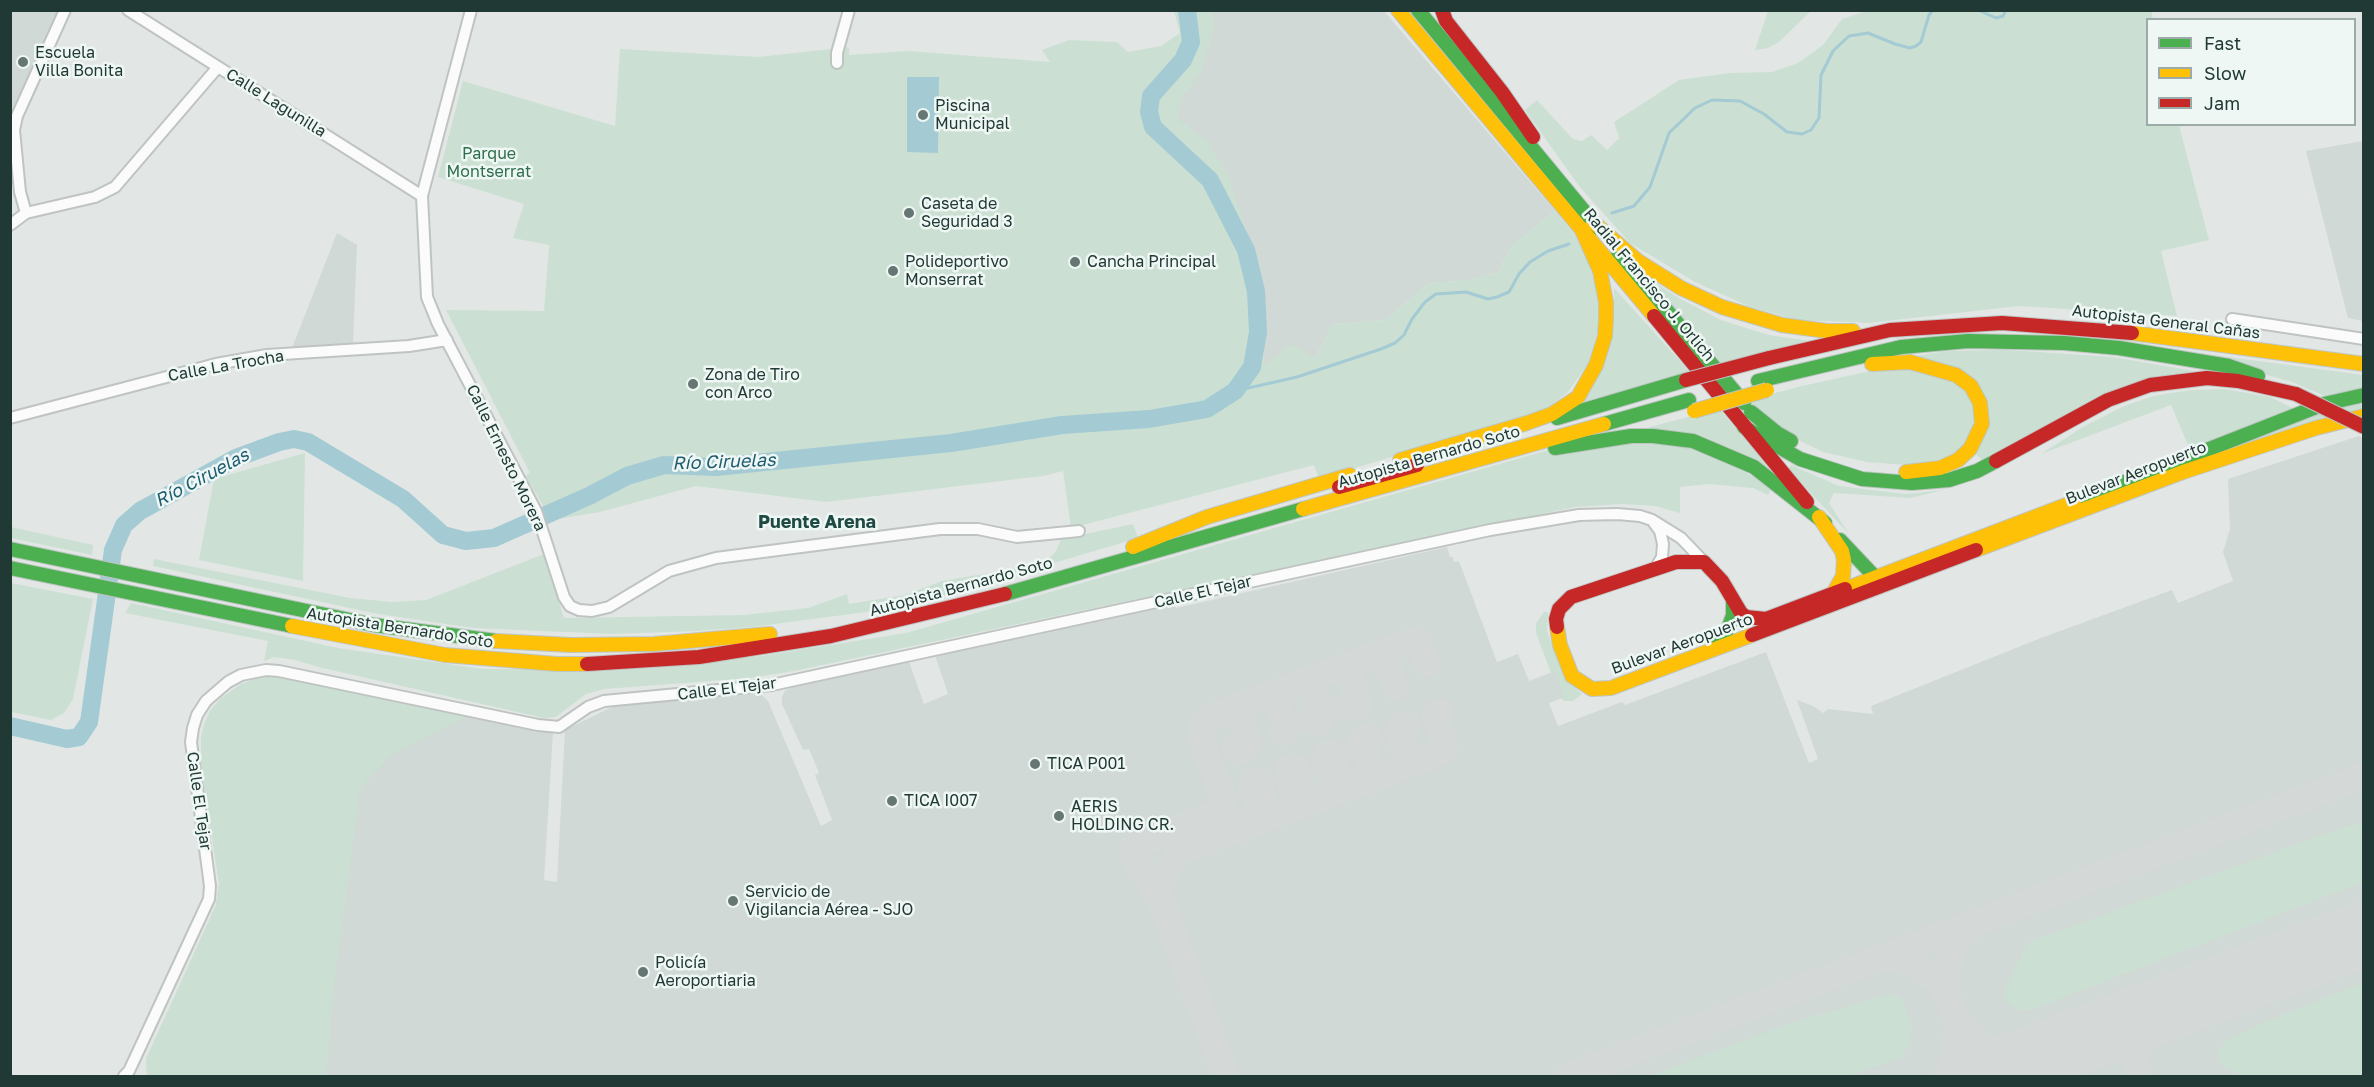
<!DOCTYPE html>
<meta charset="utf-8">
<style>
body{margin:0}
#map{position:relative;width:2374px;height:1087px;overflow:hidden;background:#e2e7e5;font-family:"Golos Text",sans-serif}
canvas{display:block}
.frame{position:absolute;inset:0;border:12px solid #213935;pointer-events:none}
.legend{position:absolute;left:2146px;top:18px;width:210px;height:108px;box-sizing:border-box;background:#eff7f4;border:2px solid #9daba8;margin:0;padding:8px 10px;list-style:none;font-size:18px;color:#213935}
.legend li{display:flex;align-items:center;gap:12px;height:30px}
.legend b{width:30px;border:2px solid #9daba8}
</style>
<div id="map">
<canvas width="2374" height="1087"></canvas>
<div class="frame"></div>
<ul class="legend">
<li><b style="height:8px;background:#4caf50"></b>Fast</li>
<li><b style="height:8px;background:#ffc107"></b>Slow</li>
<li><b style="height:8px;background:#c62828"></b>Jam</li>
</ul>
</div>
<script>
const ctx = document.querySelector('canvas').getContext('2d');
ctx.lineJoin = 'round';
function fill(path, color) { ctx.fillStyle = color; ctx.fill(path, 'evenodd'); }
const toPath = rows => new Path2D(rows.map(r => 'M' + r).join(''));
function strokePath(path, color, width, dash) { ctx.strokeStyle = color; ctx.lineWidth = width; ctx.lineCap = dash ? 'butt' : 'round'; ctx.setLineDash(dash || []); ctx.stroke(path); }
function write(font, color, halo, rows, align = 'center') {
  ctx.font = font + ' "Golos Text",sans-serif'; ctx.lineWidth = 5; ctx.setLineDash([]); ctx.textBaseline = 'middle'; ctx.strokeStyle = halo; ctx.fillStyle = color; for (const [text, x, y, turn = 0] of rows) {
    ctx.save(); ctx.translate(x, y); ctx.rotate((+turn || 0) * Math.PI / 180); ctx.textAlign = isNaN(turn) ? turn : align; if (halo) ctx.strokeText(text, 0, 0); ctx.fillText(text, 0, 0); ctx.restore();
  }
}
fill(toPath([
 [11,11,59,11,12,114,11,113],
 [1203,11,1384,11,1555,211,1512,246,1498,272,1471,280,1429,283,1386,320,1333,324,1315,358,1264,366,1262,276,1177,128,1177,97],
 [2363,141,2364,141,2363,321,2348,318,2306,151],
 [337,233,357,245,353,343,292,348],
 [2359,436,2363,438,2363,1076,147,1076,146,1059,216,905,219,883,201,765,201,738,204,725,210,711,220,699,241,684,261,677,282,678,553,733,544,880,557,882,565,730,618,704,760,693,768,701,821,826,832,820,815,775,819,773,809,749,803,750,782,704,782,697,785,691,806,680,908,659,924,704,948,694,935,655,1174,603,1176,608,1447,547,1450,557,1453,557,1454,562,1459,561,1497,662,1518,654,1529,681,1555,671,1565,697,1549,703,1558,726,1622,702,1625,705,1641,699,1766,652,1809,763,1818,759,1797,700,1813,706,1823,713,1828,709,1873,714,1871,706,2041,638,2172,590,2178,603,2233,581,2223,552,2230,529,2228,479]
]), '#d0d9d5');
fill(toPath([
 [1174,11,1211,11,1215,25,1201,72,1181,99,1178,119,1208,142,1228,176,1262,276,1264,366,1291,344,1315,358,1333,324,1386,320,1429,283,1471,280,1498,272,1512,246,1555,211,1580,241,1600,296,1599,326,1589,362,1568,392,1546,409,1504,423,1319,479,1314,465,1071,528,1063,471,1043,476,826,502,696,486,600,512,552,520,525,476,530,473,446,310,544,311,549,245,513,238,524,204,438,177,463,81,615,126,620,49,758,57,849,47,849,55,909,51,1050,62,1042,50,1069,40,1117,42,1128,52,1161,46,1180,33],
 [1768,11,1768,10,1811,11,1779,42,1768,48,1755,50],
 [1866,11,2151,11,2153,19,2148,20,2148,124,2179,125,2209,240,2161,251,2177,316,2019,306,1869,323,1796,320,1748,306,1695,282,1630,243,1579,186,1525,110,1537,100,1573,139,1582,141,1591,135,1607,150,1619,138,1614,122,1679,80,1730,73,1772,72,1798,63,1823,45,1842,19],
 [1651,280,1679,298,1721,320,1769,335,1811,341,1721,363],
 [1614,288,1690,372,1582,402,1614,315],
 [2008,350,2113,357,2194,371,1982,460,1977,456,1977,450,1986,403,1910,357,1947,351],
 [2183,351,2363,375,2363,389,2329,398,2292,382],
 [1893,366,1943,377,1967,390,1975,407,1973,428,1962,447,1947,458,1907,465,1867,462,1823,452,1792,437,1748,400,1802,386],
 [2225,389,2270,397,2297,410,2190,450,2171,405,2041,454,2083,427,2124,406,2153,396,2190,390],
 [2363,399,2363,410,2199,463,2196,459,2333,407],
 [1719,409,1768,465,1791,489,1646,428],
 [1683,442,1773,486,1768,495,1753,488,1709,484,1680,487,1680,513,1655,506,1622,504,1575,507,794,671,750,678,605,689,586,694,556,717,544,718,322,668,295,660,274,657,264,661,268,641,125,613,131,603,338,648,483,669,605,669,761,656,906,633,1566,445],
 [305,453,303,581,199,560,214,479],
 [1791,465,1839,486,1906,494,1944,490,1910,498,1834,493,1829,503,1849,534,1788,469],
 [1133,524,1138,538,950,594,866,612,752,627,696,631,612,634,473,628,378,614,153,566,154,559,350,598,392,602,426,600,544,554,564,618,743,615,808,608,847,594,849,604,905,595,942,581,1037,565,1049,559,1056,551,1061,539],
 [11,527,93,545,92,555,11,538],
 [11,583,93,599,73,699,64,713,51,720,11,712],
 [1544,612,1548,612,1547,631,1561,669,1568,681,1582,694,1573,701,1564,701,1561,698,1565,696,1557,678,1555,672,1551,673,1536,633,1536,623],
 [261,677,282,678,467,717,391,755,360,789,334,985,326,1076,147,1076,146,1059,216,905,219,883,201,765,201,738,204,725,210,711,220,699,241,684],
 [2364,824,2363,882,2033,1009,2020,1010,2007,1003,2003,993,2029,942,2347,826],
 [2363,983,2363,1076,2242,1076,2222,1066,2218,1057,2219,1049,2229,1039,2263,1023],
 [1892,994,1902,999,1912,1029,1909,1046,1901,1057,1849,1076,1650,1076,1791,1023]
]), '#cbe0d3');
fill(toPath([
 [907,77,939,77,938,153,907,152]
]), '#a4cad4');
strokePath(toPath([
 [1978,10,1996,18,2003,16,2006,10],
 [1612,213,1634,206,1650,187,1669,133,1695,108,1712,100,1740,101,1764,114,1787,132,1802,134,1811,130,1819,118,1821,75,1833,51,1849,36,1868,33,1895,44,1910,48,1916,46,1921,42,1929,15,1933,10],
 [1235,391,1297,377,1381,349,1395,343,1404,335,1412,319,1425,302,1436,294,1466,292,1488,299,1497,297,1509,292,1519,274,1530,262,1548,251,1569,244]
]), '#a4cad4', 3);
strokePath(toPath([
 [10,726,67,739,79,737,89,722,113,550,124,525,140,511,236,458,279,442,294,439,308,442,403,499,443,535,466,541,494,538,589,496,627,476,664,465,716,467,951,443,1062,425,1149,419,1207,409,1235,391,1252,367,1258,332,1256,291,1246,250,1210,180,1153,127,1149,112,1151,96,1183,60,1191,42,1187,10]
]), '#a4cad4', 18);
strokePath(toPath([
 [1378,654,1385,658,1396,687],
 [1341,668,1350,674,1359,702,1355,707,1346,707],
 [1303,682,1311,684,1323,714,1320,721,1313,722,1309,720],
 [1268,695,1275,699,1285,724,1283,733],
 [1231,709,1239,714,1249,742,1244,750,1236,748],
 [1405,766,1408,759,1398,730,1404,724,1408,725],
 [1369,781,1371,772,1361,743,1367,738,1371,740],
 [1330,795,1334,787,1325,762,1326,754,1334,754,1337,757,1337,765],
 [1292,810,1296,802,1288,777,1288,769,1291,767,1298,769,1300,778],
 [1257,823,1260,815,1251,790,1251,783,1258,781,1261,782,1263,794],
 [1199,844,1215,828,1221,813,1222,796,1201,738,1203,725,1208,720,1215,715,1410,642,1416,642,1420,645,1427,664],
 [1161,900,1132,855,1134,845,1217,813,1228,814],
 [1976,924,1960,937,1952,949,1946,981,1947,994,1977,1076],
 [1880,960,1898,960,1913,964,1936,980,1947,994],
 [1959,1025,1981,1045,2000,1054,2023,1056,2058,1050],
 [1226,1076,1161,900,1159,885,1164,875,1176,856,1185,850,1442,752,1445,745,1435,718,1436,714,1440,712],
 [1568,1076,2364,776],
 [1946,1076,1954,1058,1956,1029],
 [2140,1076,2136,1057,2138,1043,2156,1012]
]), '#d4d8d7', 27);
strokePath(toPath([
 [1985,1076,2364,934]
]), '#d4d8d7', 66);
const street = toPath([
 [128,10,422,196],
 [471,10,422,196,427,297,438,324,536,511,564,597,570,606,579,610,592,611,609,607,669,571,716,558,940,529,978,529,1017,537,1079,531],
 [837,63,837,53,849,10],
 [26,213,20,192,14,130,17,116,65,10],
 [10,225,26,213,95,197,115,187,218,67],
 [2232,319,2364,339],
 [10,418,216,364,267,355,409,346,447,340],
 [1654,523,1660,531,1663,544,1662,557,1655,569],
 [124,1076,129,1071,209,899,210,886,191,742,193,728,197,715,206,701,228,682,241,675,266,670,279,671,538,725,559,727,588,707,604,701,772,685,1490,530,1579,515,1617,514,1640,516,1652,520,1681,538,1704,562]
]);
const fast = toPath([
 [1418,10,1598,228],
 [1618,252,1744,403],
 [1758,381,1901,347,1968,341,2064,343,2119,348,2229,366,2258,376],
 [1751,412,1777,433,1791,441],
 [1557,418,1686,380],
 [1604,424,1689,400],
 [1744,427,1800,459,1862,479,1912,483,1949,480,1977,471,1996,461],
 [1555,448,1631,436,1653,436,1693,441,1754,467,1825,523],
 [2074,502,2324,404,2364,395],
 [1840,540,1875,577],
 [10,549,374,625,496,641],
 [10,568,292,626],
 [1005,594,1303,509],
 [1712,649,1728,629,1733,615,1733,600]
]);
const slow = toPath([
 [1398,10,1654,316],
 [1593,222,1638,261,1681,288,1722,307,1782,325,1827,331,1853,331],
 [2132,333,2364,364],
 [1872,364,1910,362,1956,375,1971,386,1980,403,1982,424,1970,449,1958,460,1940,468,1906,472],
 [1400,460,1527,423,1552,414,1578,397,1596,365,1605,336,1606,320,1606,302,1600,271,1581,228],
 [1303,509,1604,424],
 [1819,517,1842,551,1844,560,1843,576,1834,592],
 [1133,547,1207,517,1350,475],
 [1976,550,2183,472,2316,428,2364,416],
 [1845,589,2074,502],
 [292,626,445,655,557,664,587,664],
 [1557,627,1560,645,1572,676,1592,689,1611,688,1752,635],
 [496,641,571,645,654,644,770,634]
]);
const jam = toPath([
 [1442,10,1446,21,1502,92,1533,137],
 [1654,316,1807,502],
 [1769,358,1890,330,2002,323,2132,333],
 [1996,461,2108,400,2150,385,2207,378,2238,381,2296,394],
 [1339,487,1417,465],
 [1557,627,1556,619,1559,609,1571,597,1676,562,1704,562,1722,581,1741,613,1746,617,1766,619,1845,589],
 [1752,635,1976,550],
 [587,664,699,657,831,636,1005,594]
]);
strokePath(street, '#bfc4c2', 14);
strokePath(fast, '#bec5c3', 16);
strokePath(slow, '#bec5c3', 16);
strokePath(jam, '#bec5c3', 16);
strokePath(street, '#fbfbfb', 10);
strokePath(fast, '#4caf50', 14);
strokePath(slow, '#ffc107', 14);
strokePath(jam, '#c62828', 14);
const slowBridge = toPath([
 [1694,411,1767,390]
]);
const jamBridge = toPath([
 [1686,380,1769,358],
 [2296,394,2364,427]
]);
strokePath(slowBridge, '#bcc3c2', 16, []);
strokePath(jamBridge, '#bcc3c2', 16, []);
strokePath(slowBridge, '#ffc107', 14);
strokePath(jamBridge, '#c62828', 14);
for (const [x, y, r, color] of [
 [23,62,6,"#657673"],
 [923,115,6,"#657673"],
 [909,213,6,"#657673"],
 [1075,262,6,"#657673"],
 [893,271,6,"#657673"],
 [693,384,6,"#657673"],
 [1035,764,6,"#657673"],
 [892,801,6,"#657673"],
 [1059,816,6,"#657673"],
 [733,901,6,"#657673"],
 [643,972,6,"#657673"]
]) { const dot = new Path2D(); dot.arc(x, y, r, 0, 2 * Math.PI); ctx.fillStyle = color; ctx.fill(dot); strokePath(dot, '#eff7f4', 2); }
write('16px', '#213935', '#eff7f4', [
 ["Escuela",35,53],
 ["Villa Bonita",35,71],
 ["Piscina",935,106],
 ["Municipal",935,124],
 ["Caseta de",921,204],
 ["Seguridad 3",921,222],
 ["Polideportivo",905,262],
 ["Monserrat",905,280],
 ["Cancha Principal",1087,262],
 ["Zona de Tiro",705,375],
 ["con Arco",705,393],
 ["TICA P001",1047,764],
 ["TICA I007",904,801],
 ["AERIS",1071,807],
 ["HOLDING CR.",1071,825],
 ["Servicio de",745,892],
 ["Vigilancia Aérea - SJO",745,910],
 ["Policía",655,963],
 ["Aeroportiaria",655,981]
], 'left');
write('16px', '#213935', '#eff7f4', [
 ["Calle Lagunilla",276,103,32],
 ["Radial Francisco J. Orlich",1649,285,50],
 ["Autopista General Cañas",2166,322,7],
 ["Calle La Trocha",226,366,-10],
 ["Autopista Bernardo Soto",1429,457,-16],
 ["Calle Ernesto Morera",506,458,64],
 ["Bulevar Aeropuerto",2136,473,-21],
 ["Autopista Bernardo Soto",961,587,-15],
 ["Calle El Tejar",1203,592,-13],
 ["Autopista Bernardo Soto",400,628,9],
 ["Bulevar Aeropuerto",1682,644,-20],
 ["Calle El Tejar",727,689,-7],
 ["Calle El Tejar",199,801,82]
]);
write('16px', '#2d6e4c', '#eff7f4', [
 ["Parque",489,154],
 ["Montserrat",489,172]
]);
write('italic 18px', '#1e5d72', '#eff7f4', [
 ["Río Ciruelas",724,462,-2],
 ["Río Ciruelas",202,478,-28]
]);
write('bold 18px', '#1e4a43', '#eff7f4', [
 ["Puente Arena",817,522]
]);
</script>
